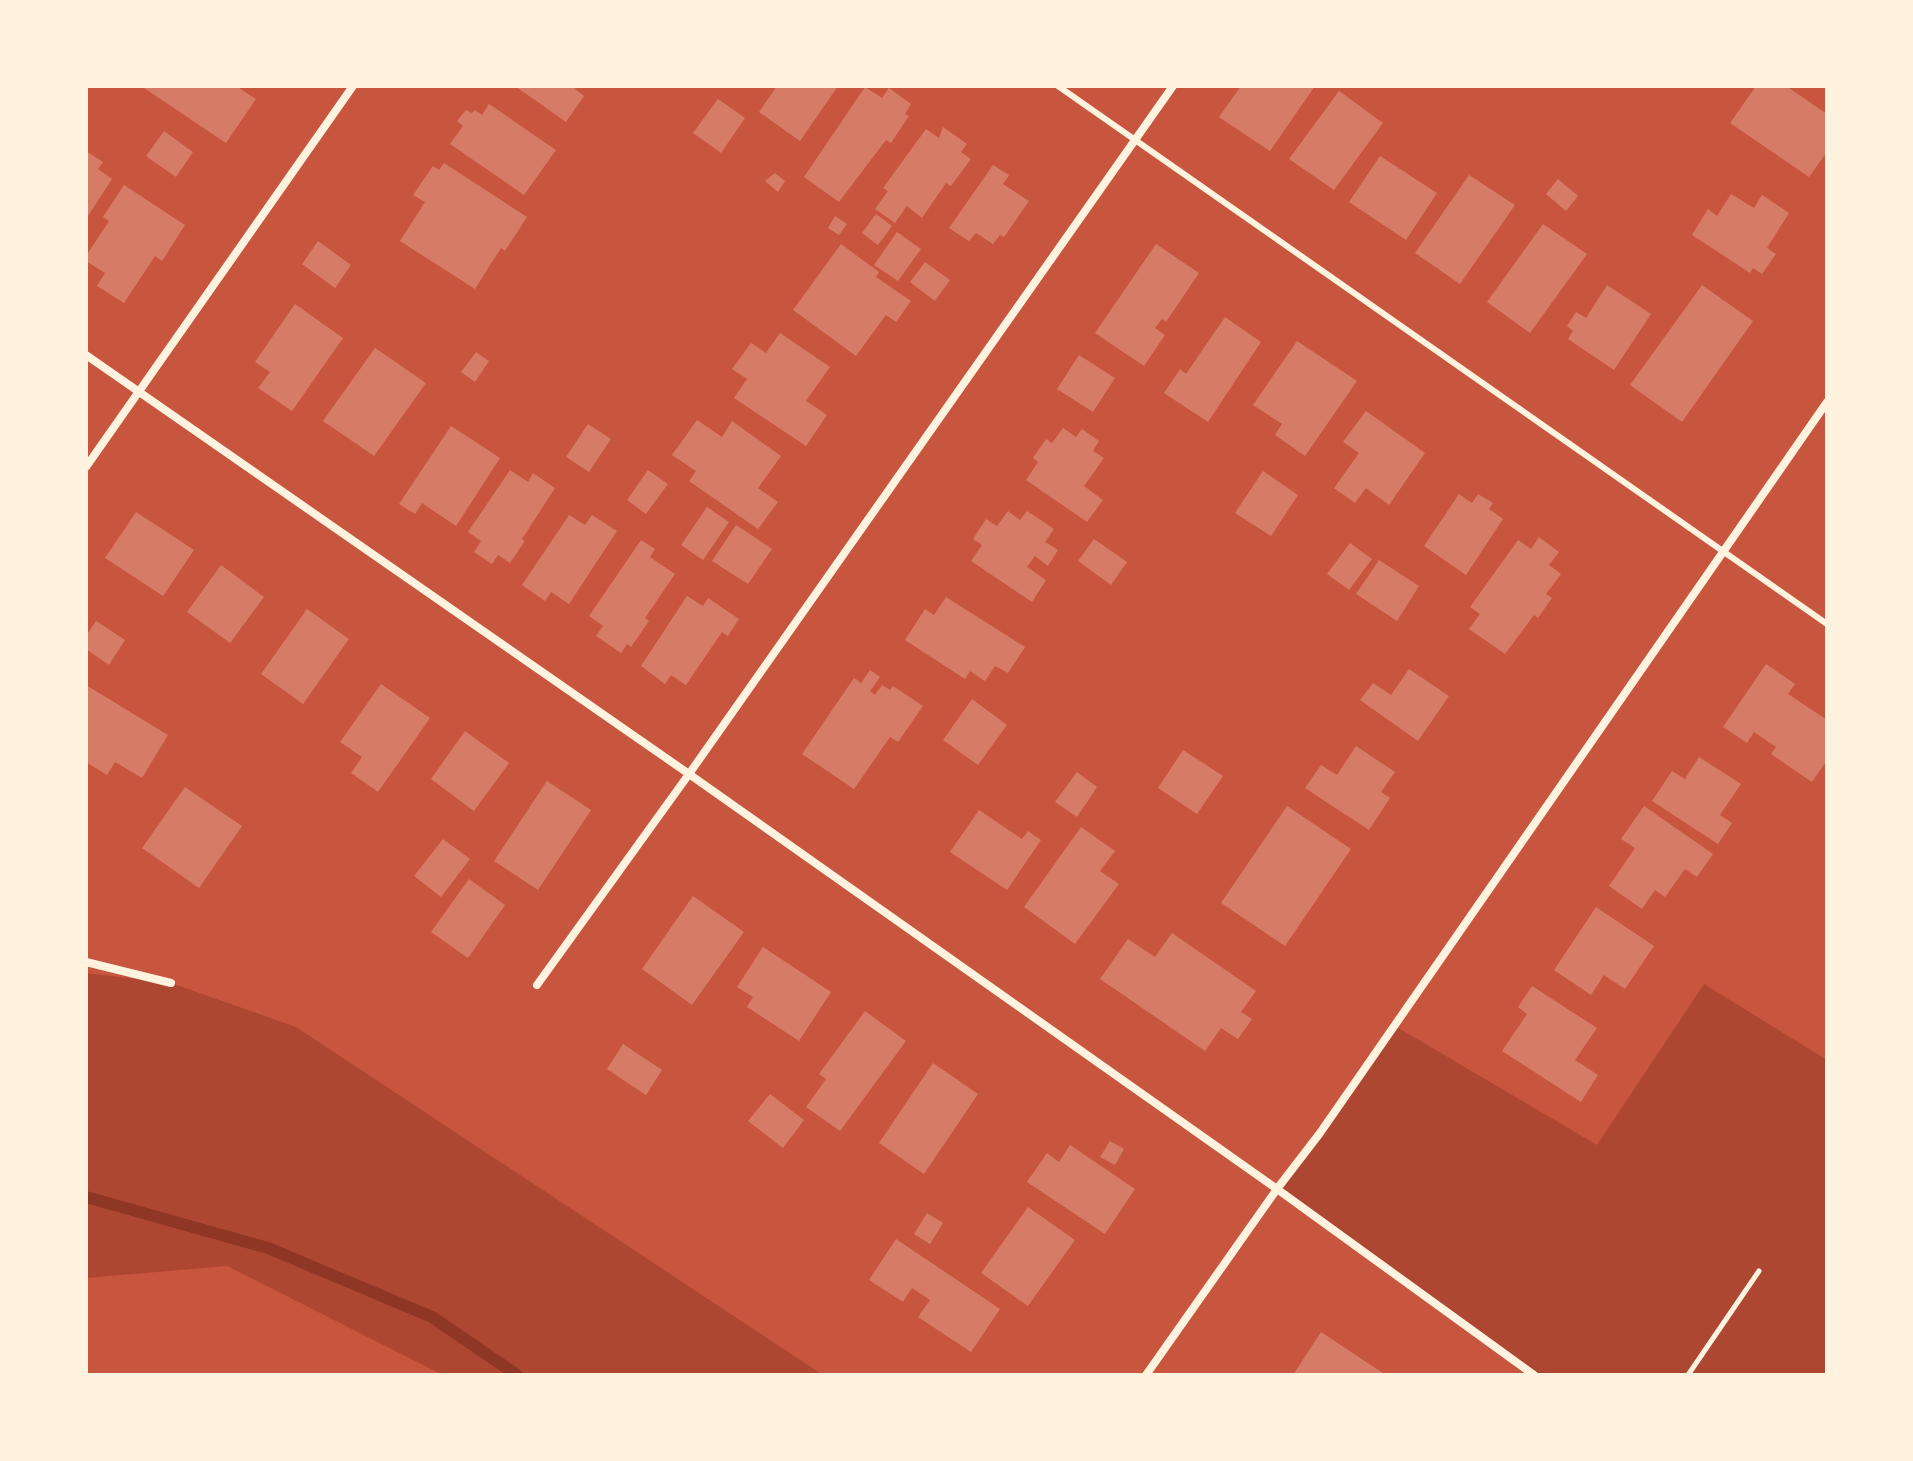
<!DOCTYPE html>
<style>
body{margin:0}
#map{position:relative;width:1913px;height:1461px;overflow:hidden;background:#c8553d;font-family:"DM Sans",sans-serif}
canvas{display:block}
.frame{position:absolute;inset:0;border:88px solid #fff3e0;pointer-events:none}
</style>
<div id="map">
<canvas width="1913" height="1461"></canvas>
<div class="frame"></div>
</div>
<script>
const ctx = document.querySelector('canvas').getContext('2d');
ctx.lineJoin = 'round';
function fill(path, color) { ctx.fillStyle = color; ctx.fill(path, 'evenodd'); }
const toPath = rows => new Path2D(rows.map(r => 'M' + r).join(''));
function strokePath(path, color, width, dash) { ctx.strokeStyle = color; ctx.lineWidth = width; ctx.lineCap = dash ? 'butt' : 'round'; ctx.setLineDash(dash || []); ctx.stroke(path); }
fill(toPath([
 [86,973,171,983,296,1027,823,1375,443,1375,227,1266,86,1278],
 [1704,984,1827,1060,1827,1375,1535,1375,1277,1189,1395,1026,1597,1145]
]), '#ae4732');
strokePath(toPath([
 [86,1197,268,1248,432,1317,517,1375]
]), '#8f3625', 12);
fill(toPath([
 [141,86,236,86,256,99,226,143],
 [515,86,577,86,575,89,584,96,566,122],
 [777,86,838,86,800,141,759,112],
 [1241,86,1315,86,1270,151,1219,117],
 [1756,86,1786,86,1827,114,1827,152,1809,177,1730,123],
 [865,87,882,98,889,88,911,104,905,114,909,116,891,143,886,140,839,202,804,177],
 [1339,91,1383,123,1334,190,1289,159],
 [718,99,745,118,721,153,693,133],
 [489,104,556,150,524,195,450,144,463,126,457,121,466,110,472,113,475,110,482,115],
 [943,127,967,144,961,152,971,159,951,186,946,183,922,218,907,206,895,223,875,209,888,191,883,188,926,129,939,138],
 [164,131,193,152,176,177,146,156],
 [86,151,103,162,98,169,112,179,86,219],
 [1380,156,1437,193,1406,240,1349,202],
 [444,163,527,217,505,251,501,248,475,289,400,241,425,202,413,195,433,166,439,170],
 [993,165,1009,175,1003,184,1029,201,1004,237,1000,235,993,244,976,233,969,241,949,228],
 [775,173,785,181,778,192,765,181],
 [1469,175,1515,205,1460,284,1415,253],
 [1558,179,1578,196,1566,211,1546,194],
 [124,185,185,225,162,261,155,256,124,303,97,286,105,273,86,261,86,256,109,221,103,217],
 [1731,194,1754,208,1762,195,1789,213,1767,248,1776,254,1762,274,1753,268,1750,273,1692,235,1708,209,1717,216],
 [876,214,892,226,878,245,862,233],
 [835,216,847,224,839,235,828,228],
 [1543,224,1587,254,1530,333,1487,302],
 [897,232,921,249,898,281,874,265],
 [318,241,351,265,335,288,302,264],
 [841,244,879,272,876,277,911,301,896,322,886,315,856,356,793,310],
 [1156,244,1199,273,1166,322,1162,319,1155,328,1165,335,1144,366,1095,333],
 [925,262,950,280,935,301,910,282],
 [1607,285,1651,314,1614,370,1568,339,1573,331,1567,326,1576,312,1586,318],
 [1702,285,1753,321,1682,422,1630,385],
 [295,304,343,338,292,411,258,388,270,372,255,362],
 [1225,317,1261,342,1208,422,1164,393,1180,369,1186,374],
 [780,333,830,367,806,401,827,415,806,446,734,398,747,379,732,369,751,343,766,353],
 [1297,341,1357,381,1305,456,1275,435,1282,424,1253,405],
 [375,348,426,383,374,456,323,421],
 [476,352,489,361,475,382,461,372],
 [1079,355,1115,378,1093,412,1057,389],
 [1366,411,1425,453,1389,505,1366,488,1355,503,1334,488,1359,453,1343,442],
 [697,420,722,437,732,421,781,456,758,488,778,502,758,529,689,481,696,471,672,455],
 [588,424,611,439,589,472,566,457],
 [451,426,500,458,456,526,422,503,415,514,399,504],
 [1063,428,1076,437,1082,429,1099,441,1093,451,1104,458,1084,486,1103,500,1087,522,1026,480,1038,462,1033,458,1046,439,1052,443],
 [510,470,528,482,533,473,555,488,522,539,525,541,510,563,498,555,492,564,474,552,481,541,468,532],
 [648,470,668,484,646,514,627,500],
 [1263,471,1298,495,1271,536,1235,513],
 [1459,494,1472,503,1478,494,1493,503,1489,509,1503,519,1466,575,1424,546],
 [707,507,729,522,703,560,681,545],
 [1008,511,1020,520,1027,511,1054,529,1045,542,1058,550,1048,566,1035,556,1027,567,1046,580,1032,602,971,561,982,545,973,539,986,519,997,526],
 [136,512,194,550,163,596,105,558],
 [569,515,585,525,592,515,617,531,569,604,551,592,545,601,522,585],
 [736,525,772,549,748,584,712,561],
 [1539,537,1559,552,1549,565,1561,574,1546,594,1552,598,1538,618,1534,615,1505,654,1469,629,1480,614,1470,607,1518,540,1531,549],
 [1094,539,1127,562,1111,585,1078,561],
 [641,540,655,549,650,557,675,574,645,618,649,621,631,647,627,644,621,653,596,636,603,626,589,616],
 [1350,543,1372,559,1349,590,1327,574],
 [1379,560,1419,586,1397,621,1356,594],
 [221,565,264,597,230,643,187,612],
 [687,596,703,606,708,598,739,619,728,636,722,632,686,685,671,675,665,684,641,666],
 [946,597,1025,647,1008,673,995,666,985,681,970,671,965,679,905,640,925,609,934,615],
 [307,609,349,639,303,704,261,674],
 [96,621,125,640,109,665,86,649,86,636],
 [1766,664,1795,684,1788,694,1827,720,1827,760,1812,782,1771,754,1776,747,1754,732,1747,743,1723,727],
 [1409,669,1449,696,1418,741,1360,700,1373,683,1391,695],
 [870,670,880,677,870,691,875,695,882,685,890,690,893,686,923,706,898,742,890,737,854,789,802,754,854,678,861,683],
 [381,684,430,718,378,792,351,773,362,757,340,742],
 [86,685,168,735,142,778,115,762,107,775,86,762],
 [972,699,1007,725,978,765,943,740],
 [465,731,509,763,474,811,431,779],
 [1356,746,1395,772,1381,792,1390,798,1369,830,1305,788,1321,765,1337,775],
 [1183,750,1223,776,1197,814,1158,788],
 [1699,757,1741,784,1720,815,1732,823,1718,844,1652,801,1672,771,1685,779],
 [1077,772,1097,787,1077,817,1055,802],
 [547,781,591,810,538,890,494,861],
 [185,787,242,826,199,888,142,848],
 [1287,806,1351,849,1285,946,1221,903],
 [1644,806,1713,854,1697,877,1685,869,1665,897,1655,890,1642,909,1609,886,1635,848,1621,839],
 [979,810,1022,839,1028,831,1041,840,1007,890,950,852],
 [1081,827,1115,851,1100,871,1119,884,1075,944,1024,907],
 [443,839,470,859,441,897,414,876],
 [469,879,505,905,468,958,431,932],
 [693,896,744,932,692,1005,642,969],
 [1596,907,1654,946,1625,989,1604,975,1591,995,1554,970],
 [1172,933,1256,991,1241,1012,1252,1019,1238,1039,1221,1028,1205,1051,1100,979,1128,939,1155,957],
 [763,947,831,992,799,1041,747,1007,753,997,737,987],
 [1532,986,1597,1028,1575,1060,1598,1075,1581,1102,1502,1051,1527,1014,1518,1007],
 [865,1011,906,1041,840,1131,806,1107,826,1079,819,1074],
 [623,1044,662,1070,646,1095,607,1069],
 [933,1063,978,1094,924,1174,879,1143],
 [770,1094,804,1120,783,1148,748,1121],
 [1110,1141,1124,1149,1115,1165,1100,1157],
 [1070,1145,1135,1189,1105,1234,1027,1182,1047,1153,1059,1162],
 [1028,1207,1075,1240,1028,1306,981,1273],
 [927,1213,943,1223,930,1244,914,1234],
 [896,1239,1000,1309,971,1352,918,1317,930,1300,912,1288,903,1302,869,1280],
 [1321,1332,1386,1375,1293,1375]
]), '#d67c66');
strokePath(toPath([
 [1688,1375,1759,1271]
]), '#fff3e0', 5);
strokePath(toPath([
 [1058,86,1827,624]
]), '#fff3e0', 6);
strokePath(toPath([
 [86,355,689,774,1277,1189,1534,1375],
 [86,467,353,86],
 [86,962,171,983],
 [537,985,689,774,1173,86],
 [1146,1375,1277,1189,1320,1133,1827,402]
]), '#fff3e0', 8);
</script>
